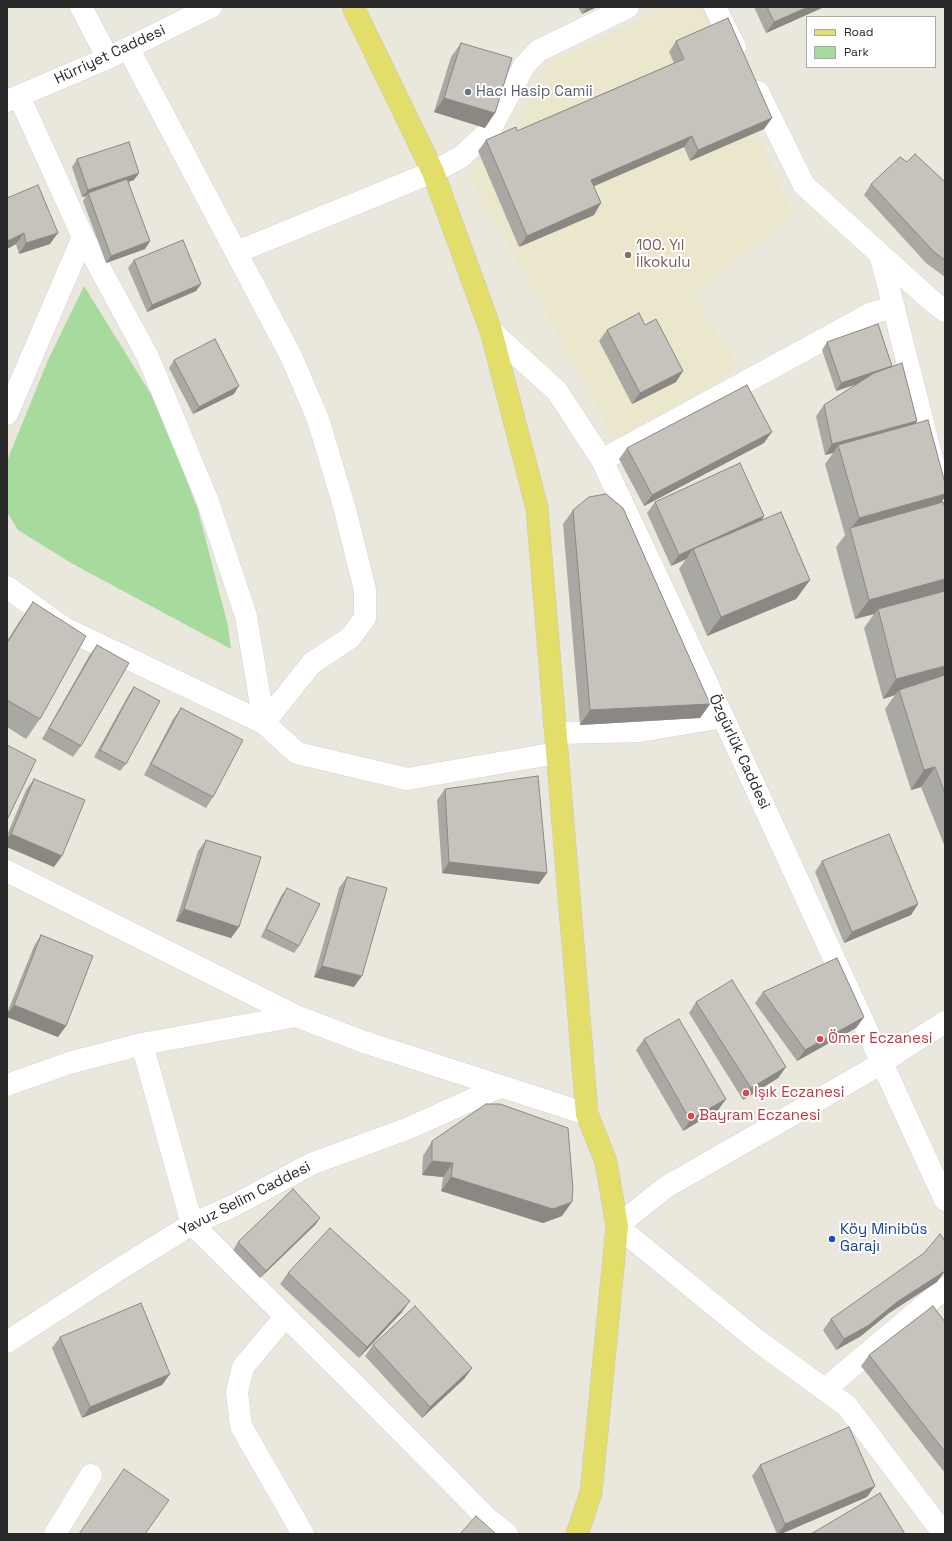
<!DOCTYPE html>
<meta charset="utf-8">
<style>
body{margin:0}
#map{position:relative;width:952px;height:1541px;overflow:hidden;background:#eae7dc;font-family:"Space Grotesk",sans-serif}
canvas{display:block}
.frame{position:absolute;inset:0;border:8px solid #292929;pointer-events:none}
.legend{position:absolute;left:806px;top:16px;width:130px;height:52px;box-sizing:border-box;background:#fff;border:1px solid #a9a9a9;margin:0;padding:5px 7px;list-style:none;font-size:12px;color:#292929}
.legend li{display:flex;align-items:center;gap:8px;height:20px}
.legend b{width:20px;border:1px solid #a9a9a9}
</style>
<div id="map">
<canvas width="952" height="1541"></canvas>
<div class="frame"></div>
<ul class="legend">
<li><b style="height:5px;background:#e2de69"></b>Road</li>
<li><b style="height:11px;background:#a7db9e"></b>Park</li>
</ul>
</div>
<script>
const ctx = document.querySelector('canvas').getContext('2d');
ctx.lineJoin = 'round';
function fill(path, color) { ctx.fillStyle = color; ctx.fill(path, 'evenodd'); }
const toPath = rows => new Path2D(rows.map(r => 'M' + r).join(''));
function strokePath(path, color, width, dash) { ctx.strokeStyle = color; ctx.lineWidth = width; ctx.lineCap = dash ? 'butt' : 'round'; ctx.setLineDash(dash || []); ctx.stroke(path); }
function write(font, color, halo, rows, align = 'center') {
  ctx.font = font + ' "Space Grotesk",sans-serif'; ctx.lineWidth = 4; ctx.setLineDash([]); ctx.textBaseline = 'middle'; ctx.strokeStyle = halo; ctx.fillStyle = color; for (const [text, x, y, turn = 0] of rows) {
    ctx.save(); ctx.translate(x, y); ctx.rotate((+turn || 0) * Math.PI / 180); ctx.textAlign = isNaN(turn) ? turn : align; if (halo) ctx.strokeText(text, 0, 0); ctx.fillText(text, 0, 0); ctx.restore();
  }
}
fill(toPath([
 [667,7,703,7,792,214,694,297,738,366,684,402,616,440,466,169,520,121,549,62]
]), '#eae7cd');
fill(toPath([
 [84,286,159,407,198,510,228,626,231,649,71,563,18,530,7,512,7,461,48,360]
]), '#a7db9e');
const minor = toPath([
 [81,7,108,58],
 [715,7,735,47],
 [128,48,291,356,318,419,344,506,365,590,365,618,350,638,312,663,264,723],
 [758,92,804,185,933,302,945,311],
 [19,96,83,237,148,357,207,499,246,616,264,723],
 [7,101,108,58,211,7],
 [237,252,433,172,461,157,490,130,524,66,538,51,628,7],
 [880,254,945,510],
 [491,331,557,391,602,460,723,717,945,1200],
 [7,414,83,237],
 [602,460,872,313,894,307],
 [7,587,64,628,264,723,297,753,407,779,557,753],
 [556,733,640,731,723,717],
 [7,871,296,1016,364,1042,587,1114],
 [142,1044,192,1224,351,1381,489,1520,507,1534],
 [7,1085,69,1063,142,1044,296,1016],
 [285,1317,243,1367,237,1392,241,1426,303,1534],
 [7,1342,118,1270,192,1224,233,1206,311,1164,409,1128,500,1087],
 [824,1390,945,1288],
 [55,1534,91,1475],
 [944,1534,847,1406,758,1341,617,1226,666,1187,865,1073,945,1022]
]);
const major = toPath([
 [353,7,433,172,491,331,537,508,587,1114,606,1162,617,1226,591,1493,577,1534]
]);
strokePath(minor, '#d2d2e1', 23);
strokePath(major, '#c7c7c7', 23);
strokePath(minor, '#fff', 22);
strokePath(major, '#e2de69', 22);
fill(toPath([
 [578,7,597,7,582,14],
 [754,7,824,7,766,33],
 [676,41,772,118,764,129,690,161,684,147,594,186,594,215,519,247,478,151,486,140,517,131,674,63,669,52],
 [461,43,485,128,434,112,451,57],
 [77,159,134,180,128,182,150,241,145,249,106,263,83,201,86,196,82,197,72,167],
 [907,162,945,182,945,277,926,263,864,195,871,184],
 [7,198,50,244,19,254,16,244,7,249],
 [134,260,201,284,196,291,147,312,128,268],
 [645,325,683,371,676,382,632,404,599,341,607,330],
 [827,342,892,366,917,421,915,424,945,497,941,503,945,508,945,847,921,787,911,790,885,709,895,695,883,699,864,628,874,614,855,619,836,547,845,535,825,464,833,453,825,455,816,416,824,405,857,384,836,391,822,350],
 [174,360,234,394,193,414,169,368],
 [764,443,644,506,619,459,627,448],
 [655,502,764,516,761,521,810,580,796,599,707,636,679,569,686,559,671,566,647,513],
 [573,510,710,704,700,718,580,725,563,524],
 [33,602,40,719,26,739,7,727,7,641,19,622],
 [97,645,81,746,73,757,42,739,89,656],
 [134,687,126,764,120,771,94,757,129,694],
 [181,708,213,797,206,808,144,775,173,719],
 [34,779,54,867,7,847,7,835,26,790],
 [445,789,539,884,442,873,437,800],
 [206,840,239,927,231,938,176,921,198,851],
 [822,861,918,904,911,915,844,943,815,872],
 [347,877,354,987,314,977,339,888],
 [287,888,299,946,294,953,261,937,281,896],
 [41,935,66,1026,58,1037,7,1017,7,1013,34,946],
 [763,992,864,1017,856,1028,797,1061,755,1003],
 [696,1002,786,1067,778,1078,743,1100,689,1013],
 [644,1039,726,1099,718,1110,683,1131,636,1050],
 [432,1141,562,1216,543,1223,441,1191,443,1177,422,1175,423,1156],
 [320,1218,315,1225,260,1278,233,1250,238,1242],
 [288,1273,402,1312,359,1358,280,1284],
 [937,1282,889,1313,861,1336,836,1350,823,1330,831,1319],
 [945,1322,945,1473,861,1366,869,1355],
 [60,1337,170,1374,162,1385,82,1418,52,1348],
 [373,1345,472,1368,464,1379,422,1418,365,1356],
 [760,1465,867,1497,781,1534,777,1534,752,1476]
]), '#aaa8a2');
fill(toPath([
 [587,7,597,7,582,14],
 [808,7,824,7,766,33,774,22],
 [444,98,495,113,485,128,434,112],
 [772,118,764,129,690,161,698,150],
 [692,136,684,147,583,191,591,180],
 [139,173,134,180,89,195,88,193,86,196,82,197,88,190],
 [601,203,594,215,519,247,527,236],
 [24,233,16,244,7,249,7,242,8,241],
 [58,233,50,244,19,254,26,243],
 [150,241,145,249,106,263,111,256],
 [201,284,196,291,147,312,152,305],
 [892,366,887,374,836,391,841,383],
 [683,371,676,382,632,404,640,393],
 [239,386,234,394,193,414,199,407],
 [917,421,909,432,838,445,833,453,825,455,832,444],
 [772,432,764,443,644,506,652,495],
 [945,494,945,497,934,513,850,530,859,518],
 [764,516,757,527,693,549,686,559,671,566,679,555],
 [945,579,945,595,878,609,874,614,855,619,869,600],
 [810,580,796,599,707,636,721,617],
 [945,666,945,682,899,690,895,695,883,699,896,679],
 [710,704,700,718,580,725,590,710],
 [935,767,921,787,911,790,924,770],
 [11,834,62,856,54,867,7,847,7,839],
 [449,862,547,873,539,884,442,873],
 [918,904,911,915,844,943,852,932],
 [184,909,239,927,231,938,176,921],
 [322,966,362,976,354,987,314,977],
 [14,1005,66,1026,58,1037,7,1017,7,1014],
 [864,1017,856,1028,797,1061,805,1050],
 [786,1067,778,1078,743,1100,751,1088],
 [726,1099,718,1110,683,1131,690,1120],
 [432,1161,453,1163,443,1177,422,1175],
 [451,1177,572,1202,562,1216,543,1223,441,1191],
 [320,1218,315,1225,260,1278,266,1271],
 [945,1271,937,1282,889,1313,861,1336,836,1350,844,1339,897,1302],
 [410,1301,402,1312,359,1358,367,1347],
 [472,1368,464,1379,422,1418,430,1407],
 [170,1374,162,1385,82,1418,90,1407],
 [875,1486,867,1497,781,1534,778,1534,785,1524]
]), '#8b8884');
const building = toPath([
 [767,7,808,7,774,22,767,7],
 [728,18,772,118,698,150,692,136,591,180,601,203,527,236,486,140,516,127,517,131,684,59,676,41,728,18],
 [461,43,512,58,495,113,444,98,461,43],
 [129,142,139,173,88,190,77,159,129,142],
 [915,154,945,182,945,260,934,252,871,184,900,157,907,162,915,154],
 [127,179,150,241,111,256,88,193,127,179],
 [38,185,58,233,26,243,24,233,8,241,7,231,7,198,38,185],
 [183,240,201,284,152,305,134,260,183,240],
 [639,313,645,325,656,319,683,371,640,393,607,330,639,313],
 [878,324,892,366,841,383,827,342,878,324],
 [215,339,239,386,199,407,174,360,215,339],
 [902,363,917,421,832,444,824,405,874,373,902,363],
 [747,385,772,432,652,495,627,448,747,385],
 [928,420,945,483,945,494,859,518,838,445,928,420],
 [740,463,764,516,679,555,655,502,740,463],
 [606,494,623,508,710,704,590,710,573,510,589,497,606,494],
 [943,502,945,508,945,579,869,600,850,528,943,502],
 [781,512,810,580,721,617,693,549,781,512],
 [945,591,945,666,896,679,878,609,945,591],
 [33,602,86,636,40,719,7,700,7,643,33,602],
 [97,645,129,663,81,746,49,728,97,645],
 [945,675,945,794,935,767,924,770,899,690,945,675],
 [134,687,160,701,126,764,100,750,134,687],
 [181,708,243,740,213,797,151,764,181,708],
 [7,745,36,760,7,820,7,745],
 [538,776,547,873,449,862,445,789,538,776],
 [34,779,85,800,62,856,11,834,34,779],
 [889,834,918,904,852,932,822,861,889,834],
 [206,840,261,857,239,927,184,909,206,840],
 [347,877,387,888,362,976,322,966,347,877],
 [287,888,320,904,299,946,266,929,287,888],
 [41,935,93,956,66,1026,14,1005,41,935],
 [837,958,864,1017,805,1050,763,992,837,958],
 [732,980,786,1067,751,1088,696,1002,732,980],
 [679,1019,726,1099,690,1120,644,1039,679,1019],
 [486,1104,500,1104,568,1128,573,1189,572,1202,553,1209,451,1177,453,1163,432,1161,432,1141,486,1104],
 [293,1189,320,1218,266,1271,238,1242,293,1189],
 [330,1228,410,1301,367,1347,288,1273,330,1228],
 [940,1234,945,1241,945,1271,897,1302,869,1325,844,1339,831,1319,924,1253,940,1234],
 [141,1303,170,1374,90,1407,60,1337,141,1303],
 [415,1306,472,1368,430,1407,373,1345,415,1306],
 [933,1306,945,1322,945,1452,869,1355,933,1306],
 [849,1427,875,1486,785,1524,760,1465,849,1427],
 [124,1469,169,1500,145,1534,79,1534,124,1469],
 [880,1493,905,1534,811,1534,880,1493],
 [476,1516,496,1534,460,1534,476,1516]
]);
fill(building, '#c6c3bc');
strokePath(building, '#8b8884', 1);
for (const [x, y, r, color] of [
 [468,92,4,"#6b7280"],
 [628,255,4,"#8d6e63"],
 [820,1039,4,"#e0444e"],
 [746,1093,4,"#e0444e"],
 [691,1116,4,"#e0444e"],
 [832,1239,4,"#1a4fb4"]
]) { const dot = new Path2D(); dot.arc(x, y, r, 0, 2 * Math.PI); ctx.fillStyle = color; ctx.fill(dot); strokePath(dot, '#fff', 1.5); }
write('15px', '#292929', '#fff', [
 ["Hürriyet Caddesi",110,55,-25],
 ["Özgürlük Caddesi",739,752,65],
 ["Yavuz Selim Caddesi",245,1199,-27]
]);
write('15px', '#5b616d', '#fff', [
 ["Hacı Hasip Camii",476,92]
], 'left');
write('15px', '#785e54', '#fff', [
 ["100. Yıl",636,246],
 ["İlkokulu",636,263]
], 'left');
write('15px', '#be3a42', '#fff', [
 ["Ömer Eczanesi",828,1039],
 ["Işık Eczanesi",754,1093],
 ["Bayram Eczanesi",699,1116]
], 'left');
write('15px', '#164399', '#fff', [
 ["Köy Minibüs",840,1230],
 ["Garajı",840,1247]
], 'left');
</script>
